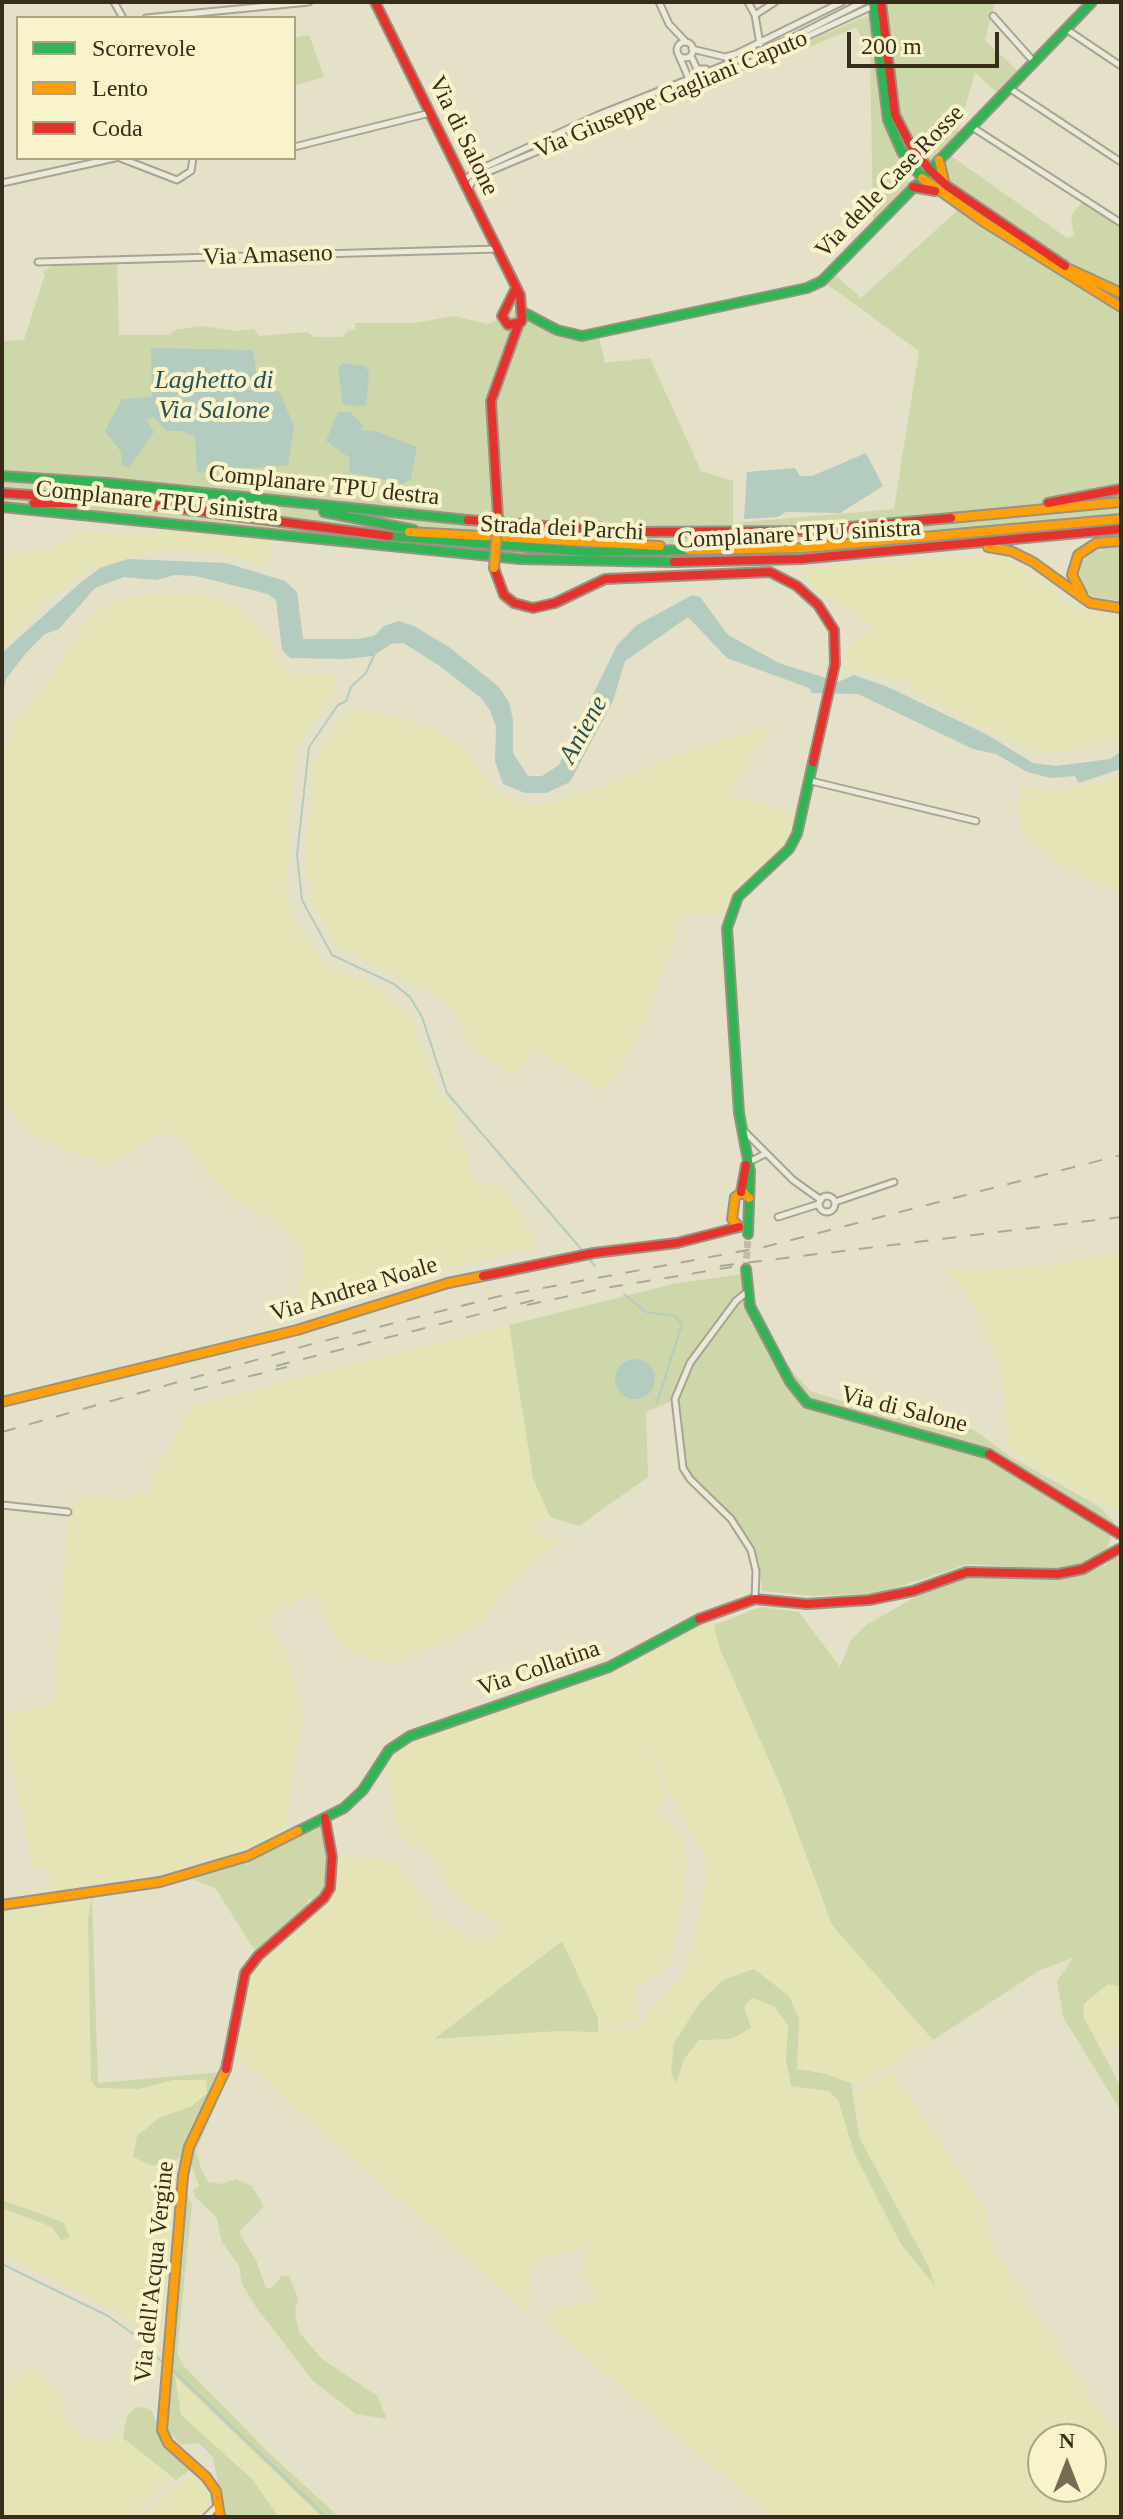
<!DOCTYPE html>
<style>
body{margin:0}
#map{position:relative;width:1123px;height:2519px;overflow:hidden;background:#e4e1c8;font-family:Georgia,serif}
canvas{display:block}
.frame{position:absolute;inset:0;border:4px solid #372d1a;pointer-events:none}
.legend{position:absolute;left:16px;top:16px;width:280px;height:144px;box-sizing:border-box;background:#f8f3cb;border:2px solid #aba484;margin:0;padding:10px 14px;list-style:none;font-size:24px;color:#372d1a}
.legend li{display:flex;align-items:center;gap:16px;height:40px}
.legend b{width:40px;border:2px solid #aba484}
.north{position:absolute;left:1027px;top:2423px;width:80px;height:80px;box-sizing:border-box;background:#f8f3cb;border:2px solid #aba484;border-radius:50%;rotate:0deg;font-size:22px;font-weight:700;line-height:32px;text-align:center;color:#372d1a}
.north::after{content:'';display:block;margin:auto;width:28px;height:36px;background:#746c57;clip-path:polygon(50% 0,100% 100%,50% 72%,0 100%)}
.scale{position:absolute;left:847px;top:32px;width:152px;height:36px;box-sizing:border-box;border:4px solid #372d1a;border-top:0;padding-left:10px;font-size:24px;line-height:28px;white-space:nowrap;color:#372d1a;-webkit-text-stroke:6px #f8f3cb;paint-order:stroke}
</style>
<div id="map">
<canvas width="1123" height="2519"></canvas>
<div class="frame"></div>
<ul class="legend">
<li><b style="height:10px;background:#30b455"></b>Scorrevole</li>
<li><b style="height:10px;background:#ff9f0a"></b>Lento</li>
<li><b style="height:10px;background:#e5322d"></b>Coda</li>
</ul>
<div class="north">N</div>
<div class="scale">200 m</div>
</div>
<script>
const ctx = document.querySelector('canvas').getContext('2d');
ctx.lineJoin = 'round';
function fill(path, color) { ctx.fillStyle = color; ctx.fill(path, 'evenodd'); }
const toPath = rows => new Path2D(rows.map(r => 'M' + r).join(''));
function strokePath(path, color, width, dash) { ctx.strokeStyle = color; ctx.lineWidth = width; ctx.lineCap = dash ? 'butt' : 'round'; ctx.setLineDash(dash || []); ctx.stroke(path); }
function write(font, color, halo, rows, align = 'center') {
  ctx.font = font + ' Georgia,serif'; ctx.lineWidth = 8; ctx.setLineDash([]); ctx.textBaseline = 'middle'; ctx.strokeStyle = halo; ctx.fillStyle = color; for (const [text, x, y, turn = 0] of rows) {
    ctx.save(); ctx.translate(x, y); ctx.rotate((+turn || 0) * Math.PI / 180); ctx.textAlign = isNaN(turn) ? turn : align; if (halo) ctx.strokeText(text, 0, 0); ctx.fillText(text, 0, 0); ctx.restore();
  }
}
fill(toPath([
 [170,526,272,540,269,561,266,565,215,552,158,549,100,568,92,567,44,603,2,648,2,559,6,555,48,550,86,532,149,535],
 [986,556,1008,560,1028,571,1079,612,1121,614,1121,737,1088,749,1041,753,1016,744,919,694,909,682,852,670,842,665,851,644,870,632,872,626,854,611,821,595,806,577,804,568],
 [171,594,211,596,238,608,261,629,275,648,281,665,294,677,337,675,333,695,299,746,292,789,286,896,295,922,324,963,345,975,368,981,396,1004,408,1010,437,1087,455,1109,456,1129,469,1154,470,1178,480,1184,498,1185,508,1196,530,1228,535,1241,533,1248,410,1277,293,1318,305,1260,296,1241,282,1227,226,1194,178,1134,157,1135,105,1168,94,1157,82,1157,32,1135,11,1109,2,1087,2,751,20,718,51,680,81,628,102,608,131,597],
 [357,709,404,719,438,732,467,751,482,775,500,794,525,804,541,806,595,790,685,753,773,725,726,798,739,797,798,816,797,824,785,847,739,891,723,915,684,914,646,1019,620,1070,603,1091,534,1049,514,1076,474,1050,446,1001,337,946,314,905,306,866,313,765,345,713],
 [1121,778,1121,894,1056,863,1020,829,1020,786,1056,793],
 [1101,1255,1121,1256,1121,1511,1088,1498,1008,1449,1003,1372,973,1301,945,1270,1032,1268],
 [509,1325,533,1477,536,1477,550,1517,535,1526,542,1540,561,1540,517,1577,479,1625,397,1663,381,1662,351,1651,338,1641,314,1593,268,1616,290,1663,304,1712,285,1830,272,1840,229,1857,182,1869,52,1891,48,1873,41,1867,33,1867,3,1714,54,1705,68,1523,73,1520,75,1500,83,1496,130,1500,137,1493,151,1496,148,1482,193,1406],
 [711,1620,780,1785,832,1924,933,2040,863,2082,850,2083,826,2074,800,2072,797,2055,801,2040,755,1970,747,1970,723,1980,700,2002,674,2043,671,2073,675,2082,690,2048,699,2040,731,2039,744,2006,752,1998,774,2006,788,2025,786,2060,795,2088,830,2092,838,2100,901,2244,910,2251,926,2278,859,2136,859,2114,852,2093,892,2071,986,2211,993,2248,1121,2442,1121,2517,772,2517,544,2320,551,2310,592,2302,596,2297,581,2268,591,2240,574,2251,542,2259,532,2266,528,2312,235,2054,244,1979,259,1959,325,1901,334,1887,335,1855,392,1861,402,1866,434,1916,475,1939,498,1936,500,1926,463,1902,447,1886,432,1855,403,1839,395,1819,387,1760,395,1750,409,1741,456,1725,617,1671],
 [647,1740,673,1799,704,1854,707,1876,694,1944,680,1979,636,2029,612,2032,639,2018,636,1986,665,1970,671,1960,684,1892,687,1856,680,1832,661,1818,659,1806,667,1799],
 [561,1941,598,2018,598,2033,558,2031,435,2039],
 [1043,2439,1091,2439,1091,2487,1043,2487],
 [92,1895,88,1919,91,2081,97,2088,139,2089,173,2080,206,2079,207,2093,192,2106,159,2118,137,2136,133,2156,177,2180,160,2339,153,2339,133,2321,2,2254,2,1911],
 [1108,1984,1121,1987,1121,2043,1102,2053,1083,2016,1084,2004],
 [31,2367,37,2369,59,2396,67,2422,80,2435,103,2443,114,2433,166,2471,166,2480,134,2517,2,2517,2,2389],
 [175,2375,322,2517,279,2517,252,2479,181,2415],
 [192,2473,199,2477,212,2498,202,2517,142,2517]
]), '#e5e4b6');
fill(toPath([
 [881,2,995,2,985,40,1022,75,1001,96,975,73,954,145,930,170,899,124],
 [867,16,871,21,880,103,886,130,909,169,908,184,873,222,870,52,856,27,755,70,752,65],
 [309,35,324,77,294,86,294,38],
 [950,155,1067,238,1074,236,1071,216,1082,202,1121,227,1121,290,1059,258,950,182,943,171,943,163],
 [959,209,1121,309,1121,533,878,557,630,568,430,555,280,537,2,511,2,341,24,340,45,274,42,272,55,265,117,262,119,335,170,335,175,330,200,326,238,331,254,329,259,336,308,332,314,337,342,337,349,330,355,329,355,323,413,323,454,316,488,324,498,320,505,323,508,310,512,308,522,320,535,321,567,334,598,333,605,363,650,358,701,471,733,481,733,523,894,509,919,351,824,282,833,273,861,298],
 [1121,544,1121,601,1094,597,1086,592,1075,571,1077,562,1093,547],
 [743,1274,750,1322,810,1391,884,1414,974,1430,1011,1457,1100,1507,1114,1522,1108,1547,1100,1557,1062,1570,968,1564,880,1593,814,1596,762,1591,759,1562,748,1536,685,1472,675,1400,646,1412,648,1477,579,1526,550,1517,533,1478,509,1325,673,1284],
 [1114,1558,1121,1558,1121,1987,1108,1984,1084,2004,1083,2016,1121,2087,1121,2111,1063,2017,1057,1981,1073,1958,1040,1970,933,2040,832,1925,780,1785,720,1649,714,1625,761,1607,799,1612,840,1667,851,1640,866,1625,926,1591,964,1578,1056,1578,1105,1566],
 [320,1826,325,1831,331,1871,326,1890,314,1902,309,1898,306,1909,256,1952,215,1888,192,1879,251,1857],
 [92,1895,98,2083,222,2072,183,2155,173,2162,153,2166,133,2157,137,2136,159,2118,192,2106,207,2093,206,2080,173,2080,139,2089,97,2088,91,2081,88,1919],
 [562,1941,598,2018,598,2032,558,2031,434,2039],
 [754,1969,789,1996,799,2019,797,2069,826,2074,851,2083,859,2137,929,2267,935,2286,901,2244,855,2155,838,2100,829,2091,791,2086,786,2060,788,2025,774,2006,752,1998,744,2006,751,2028,731,2039,699,2040,684,2059,676,2084,671,2073,674,2043,701,2001,723,1980],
 [229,2074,196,2151,201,2169,208,2182,222,2184,236,2179,252,2186,264,2206,241,2230,240,2235,256,2260,266,2288,271,2288,282,2276,289,2276,298,2298,295,2312,299,2332,322,2359,377,2396,387,2419,356,2414,313,2381,256,2307,242,2284,239,2266,222,2242,217,2218,195,2197,193,2190,199,2186,189,2159,195,2140],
 [187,2196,192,2203,177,2353,183,2365,269,2453,339,2517,322,2517,175,2376,181,2415,252,2479,279,2517,224,2517,213,2457,199,2443,181,2445,166,2428,163,2420],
 [2,2200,63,2222,70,2237,61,2240,52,2227,2,2208],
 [144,2407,152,2411,162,2439,194,2467,176,2480,123,2438,127,2416,135,2408]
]), '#ced7a9');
fill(toPath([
 [151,348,253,350,259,390,279,391,294,426,288,465,197,473,195,437,182,431,166,431,154,417,146,420,154,432,129,468,122,465,121,452,105,431,122,399,152,397],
 [343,363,365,366,369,373,366,406,343,405,338,368],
 [338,412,350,412,363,425,362,430,375,431,417,447,411,479,402,484,349,472,350,458,326,441],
 [866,453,883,486,840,513,786,512,778,517,744,519,747,472,795,468,800,476,812,476],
 [128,559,226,563,285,581,297,592,303,639,356,639,374,636,384,626,399,621,414,626,449,647,499,687,509,702,513,720,513,753,528,776,542,776,559,765,617,645,637,625,692,595,700,597,728,635,779,663,838,682,854,675,888,687,986,734,1033,763,1056,766,1110,759,1121,752,1121,769,1078,783,1075,776,1051,778,1027,772,996,754,973,749,858,694,812,693,809,688,727,658,688,617,625,661,613,701,570,782,546,793,525,793,503,784,495,761,496,727,490,710,481,698,437,664,403,643,391,644,373,656,345,659,290,658,282,650,276,600,268,594,195,576,175,575,156,580,124,577,95,588,59,629,45,634,26,653,6,679,2,698,4,651,79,584,100,568],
 '615 1379a20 20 0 1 1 40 0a20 20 0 1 1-40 0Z'
]), '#b4cbc0');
strokePath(toPath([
 [375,653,366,673,351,687,346,701,338,705,309,747,297,855,302,900,332,955,394,984,410,997,422,1017,447,1093,582,1250],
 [590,1260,595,1266],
 [624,1294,646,1312,675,1316,682,1324,657,1403],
 [2,2264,108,2316,136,2336,161,2361],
 [174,2371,326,2517]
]), '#b4cbc0', 2);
strokePath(toPath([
 [746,1269,748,1234]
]), '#c1bda5', 7, [7, 3.5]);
const street = toPath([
 [114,2,123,18],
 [659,2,669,24,686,42],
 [748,2,755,15,775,2],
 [755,15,760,44],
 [993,16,1034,62],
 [146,18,309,2],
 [1066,29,1121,66],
 '677 50a8 8 0 1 1 16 0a8 8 0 1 1-16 0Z',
 [692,49,725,57,736,54,842,2],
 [679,56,689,79],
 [691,56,697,69,706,69],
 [1009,88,1121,162],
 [972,127,1121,223],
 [294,147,430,113],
 [120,158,177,180,191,171,193,158],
 [463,181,476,171,598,115,788,40,863,2],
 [2,183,115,158],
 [468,190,472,182,483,174,754,61,875,5],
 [38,262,497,249],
 [811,781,976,821],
 [744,1131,793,1180,821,1200],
 [749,1162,765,1154],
 '819 1204a8 8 0 1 1 16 0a8 8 0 1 1-16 0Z',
 [835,1202,894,1182],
 [778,1217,819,1204],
 [747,1292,736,1301,690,1363,675,1399,683,1468,690,1479,731,1519,751,1550,756,1571,755,1599],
 [2,1505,68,1512],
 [206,2517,218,2505]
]);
const fast = toPath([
 [873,2,888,120,902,152,922,178],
 [927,173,1092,2],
 [523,312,557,330,582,336,807,288,822,281,916,185],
 [2,476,108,483,468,520],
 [2,507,520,559,674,562],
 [324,512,414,530],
 [389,536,590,552,689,550],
 [748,1234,750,1171,739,1113,727,928,738,897,789,849,797,834,813,762],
 [746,1269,750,1306,790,1382,807,1403,989,1454],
 [298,1831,344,1808,363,1790,389,1750,410,1736,609,1667,699,1619]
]);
const slow = toPath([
 [939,160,944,181],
 [922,178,984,222,1121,307],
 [1069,269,1121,293],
 [951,518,1121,502],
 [409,532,660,546],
 [988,547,1011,551,1033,562,1090,603,1121,608],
 [689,550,803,548,1121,519],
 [1082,594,1072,575,1078,555,1096,543,1121,541],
 [739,1227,732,1219,735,1197,743,1192,749,1198],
 [2,1402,297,1330,448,1283,483,1276],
 [2,1905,160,1882,248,1856,298,1831],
 [220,2517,216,2491,206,2477,168,2443,162,2430,183,2176,189,2147,226,2069]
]);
const jam = toPath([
 [375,2,520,295,522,320],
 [881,2,895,115,911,146,930,170],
 [930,170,947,186,1065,266],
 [913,187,935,191],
 [516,288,502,316,508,325,521,322],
 [2,493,121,501,389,536],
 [34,503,74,503],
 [1048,503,1121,489],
 [498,517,491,401,519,323],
 [468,520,624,532,804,531,951,518],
 [674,562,801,559,1121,529],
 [494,568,504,595,514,603,533,608,555,603,605,579,770,572,797,586,818,605,834,630,835,664,813,762],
 [741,1192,746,1165],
 [483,1276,594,1253,677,1243,739,1227],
 [989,1454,1119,1534],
 [699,1619,755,1599,807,1604,869,1600,913,1591,967,1572,1058,1574,1083,1569,1119,1549],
 [226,2069,245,1973,258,1956,324,1898,330,1888,332,1857,325,1818]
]);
strokePath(street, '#a9a492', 9);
strokePath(fast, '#989382', 12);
strokePath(slow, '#989382', 12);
strokePath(jam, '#989382', 12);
strokePath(street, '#ebeada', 5);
strokePath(fast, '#30b455', 8);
strokePath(slow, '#ff9f0a', 8);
strokePath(jam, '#e5322d', 8);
strokePath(toPath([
 [720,1266,1121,1217],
 [527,1305,611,1287,732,1267],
 [276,1366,535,1300],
 [194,1390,287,1367],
 [2,1432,312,1344,500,1296,764,1247,1121,1155]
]), '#aaa89b', 2, [14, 14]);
const slowBridge = toPath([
 [494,568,498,517]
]);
strokePath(slowBridge, '#989382', 12, []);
strokePath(slowBridge, '#ff9f0a', 8);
write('24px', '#372d1a', '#f8f3cb', [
 ["Via Giuseppe Gagliani Caputo",671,95,-23],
 ["Via di Salone",463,136,64],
 ["Via delle Case Rosse",890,182,-46],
 ["Via Amaseno",268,256,-2],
 ["Complanare TPU destra",324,486,6],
 ["Complanare TPU sinistra",157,502,6],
 ["Strada dei Parchi",562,529,3],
 ["Complanare TPU sinistra",799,535,-3],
 ["Via Andrea Noale",354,1290,-17],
 ["Via di Salone",904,1410,14],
 ["Via Collatina",539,1669,-19],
 ["Via dell'Acqua Vergine",155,2272,-84]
]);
write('italic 26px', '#285258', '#f8f3cb', [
 ["Laghetto di",214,381],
 ["Via Salone",214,411],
 ["Aniene",584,730,-61]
]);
</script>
